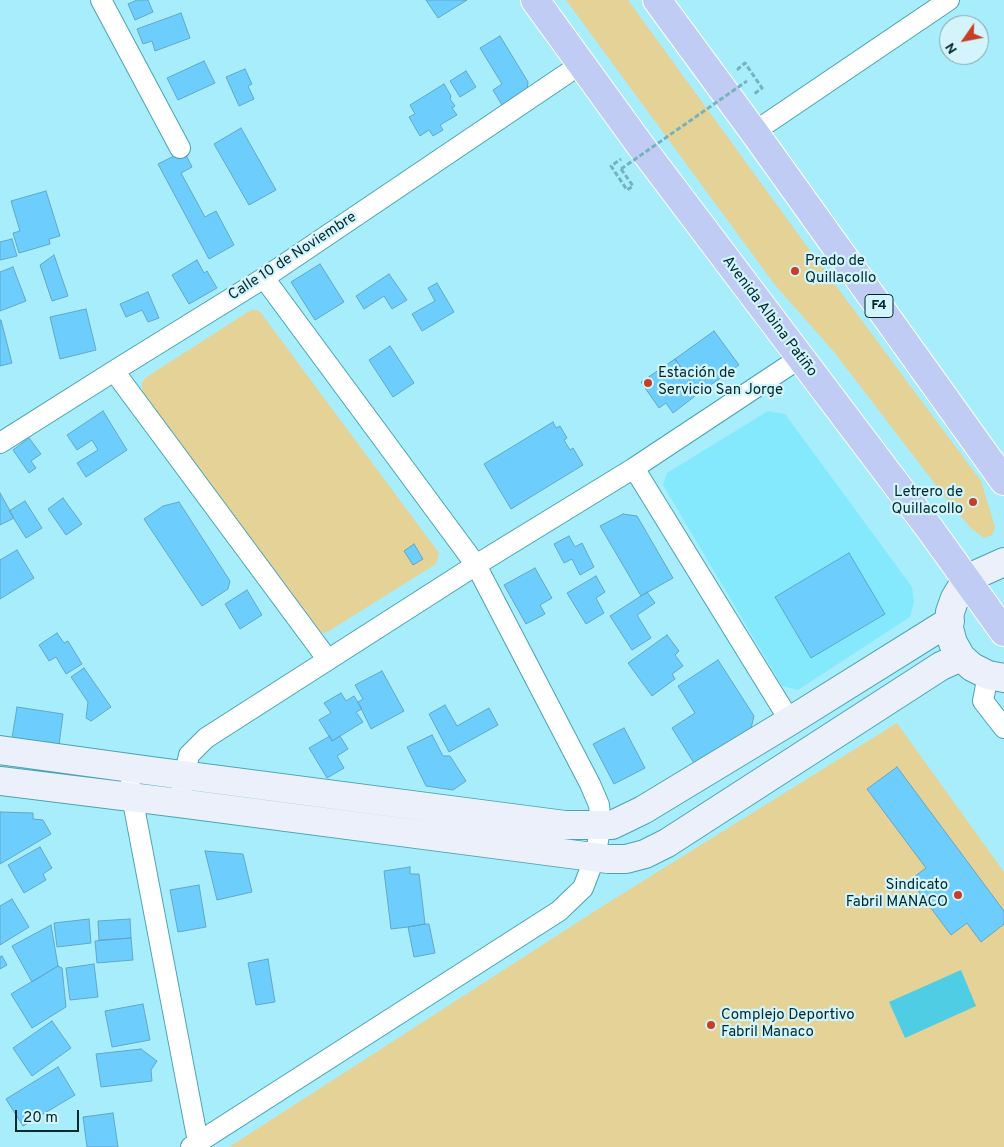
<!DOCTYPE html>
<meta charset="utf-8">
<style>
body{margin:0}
#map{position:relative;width:1004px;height:1147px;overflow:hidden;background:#a8edfb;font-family:Overpass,sans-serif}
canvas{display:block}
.north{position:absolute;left:939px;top:15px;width:50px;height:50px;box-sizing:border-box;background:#d3f4fb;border:1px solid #7fa3aa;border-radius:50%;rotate:237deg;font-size:14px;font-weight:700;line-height:20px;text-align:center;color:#012930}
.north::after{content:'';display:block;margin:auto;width:18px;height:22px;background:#c83d25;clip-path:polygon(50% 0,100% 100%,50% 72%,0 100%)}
.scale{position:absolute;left:15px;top:1110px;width:64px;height:22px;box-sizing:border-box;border:2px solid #012930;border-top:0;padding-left:6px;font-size:15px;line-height:18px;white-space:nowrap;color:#012930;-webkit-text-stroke:4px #d3f4fb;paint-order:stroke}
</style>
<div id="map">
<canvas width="1004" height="1147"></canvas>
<div class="north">N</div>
<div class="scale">20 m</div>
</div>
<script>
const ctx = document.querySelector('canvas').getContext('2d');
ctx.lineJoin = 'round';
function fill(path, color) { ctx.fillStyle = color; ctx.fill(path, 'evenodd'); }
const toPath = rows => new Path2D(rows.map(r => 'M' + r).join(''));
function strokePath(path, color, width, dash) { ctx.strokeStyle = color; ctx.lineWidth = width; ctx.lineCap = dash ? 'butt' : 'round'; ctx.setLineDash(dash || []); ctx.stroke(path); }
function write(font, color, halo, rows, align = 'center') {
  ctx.font = font + ' Overpass,sans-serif'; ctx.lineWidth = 4.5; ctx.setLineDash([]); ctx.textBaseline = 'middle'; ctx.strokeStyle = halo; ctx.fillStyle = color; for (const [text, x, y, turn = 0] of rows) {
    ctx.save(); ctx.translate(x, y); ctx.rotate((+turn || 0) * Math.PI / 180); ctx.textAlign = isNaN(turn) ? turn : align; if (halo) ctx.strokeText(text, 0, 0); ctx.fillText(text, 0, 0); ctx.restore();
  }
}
fill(toPath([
 [768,411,785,414,912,587,914,602,910,617,798,690,782,686,663,485,667,473]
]), '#84e9fd');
fill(toPath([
 [566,0,628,0,814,256,981,481,995,527,992,535,984,538,971,528,955,510,834,352,775,285],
 [251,310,257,310,261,313,439,553,436,564,329,631,324,633,317,630,142,391,142,383,145,378],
 [897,723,1004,872,1004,1147,229,1147,606,904]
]), '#e5d296');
fill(toPath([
 [961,970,976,1006,905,1038,889,1002]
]), '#4fcde5');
const building = toPath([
 [137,0,148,0,153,12,135,20,128,4,137,0],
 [426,0,467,0,438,18,426,0],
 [181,13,190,38,155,51,152,41,143,44,137,29,181,13],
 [500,36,528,82,527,90,502,105,493,90,502,84,480,48,500,36],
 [204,61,215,83,178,100,167,78,204,61],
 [245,69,252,84,248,86,254,99,239,106,226,77,245,69],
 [466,71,476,87,460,97,450,81,466,71],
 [444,84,451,96,450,99,455,106,452,108,457,115,440,125,443,130,433,136,429,130,420,136,409,117,415,114,410,105,444,84],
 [241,128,276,190,249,205,214,144,241,128],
 [184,151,192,167,181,173,205,217,216,211,234,245,209,259,158,164,184,151],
 [46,191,60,236,49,239,50,244,19,253,13,233,20,231,11,201,46,191],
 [12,239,17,256,0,260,0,242,12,239],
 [54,255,68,296,52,301,40,265,54,255],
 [197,260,204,273,207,271,217,288,189,304,172,275,197,260],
 [320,264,344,302,315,320,291,282,320,264],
 [13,267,26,301,0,311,0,272,13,267],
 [389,274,407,300,392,309,384,296,364,309,356,296,389,274],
 [437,283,454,312,422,331,412,314,435,301,428,288,437,283],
 [148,292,159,318,148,322,142,310,126,317,120,304,148,292],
 [86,309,96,350,60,359,50,317,86,309],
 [0,320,1,320,12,363,0,366,0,320],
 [714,331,739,365,699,393,675,359,714,331],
 [390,346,414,383,393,397,369,360,390,346],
 [675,359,699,393,673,413,666,403,659,408,641,382,675,359],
 [103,411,127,450,86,477,77,463,98,450,92,440,77,450,67,435,103,411],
 [553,422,556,428,560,426,567,438,564,440,570,450,573,448,583,465,511,509,484,464,553,422],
 [29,438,41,454,31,461,36,468,29,473,13,450,29,438],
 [0,493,14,518,0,525,0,493],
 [63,498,82,524,66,535,48,509,63,498],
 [25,501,42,528,26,538,9,511,25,501],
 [179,502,230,581,228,589,202,606,144,519,163,506,179,502],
 [623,514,637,516,673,578,641,596,600,526,623,514],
 [569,536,575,547,582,543,594,567,580,575,572,559,564,563,554,544,569,536],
 [414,544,423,559,413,565,404,551,414,544],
 [17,550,34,578,0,599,0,560,17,550],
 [849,553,885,614,811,658,775,597,849,553],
 [535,568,552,598,540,605,545,614,526,624,504,585,535,568],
 [596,576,605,592,596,598,604,613,586,624,567,593,596,576],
 [247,590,262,615,240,629,225,604,247,590],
 [647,592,655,603,637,615,651,638,632,650,610,616,647,592],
 [57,633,64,643,68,641,82,664,66,674,56,657,49,661,39,645,57,633],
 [667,635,679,651,675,655,683,666,672,674,675,679,652,696,628,663,667,635],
 [718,660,754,716,748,740,699,771,672,728,695,713,678,686,718,660],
 [84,668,111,707,91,721,86,718,88,702,71,677,84,668],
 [382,671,404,711,371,729,358,702,363,699,355,685,382,671],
 [341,693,346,701,354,696,362,709,356,712,363,722,332,741,319,720,331,713,324,703,341,693],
 [445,705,457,726,489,708,498,725,449,752,429,714,445,705],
 [17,707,63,714,59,745,12,738,17,707],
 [624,728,645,768,614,784,593,744,624,728],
 [432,735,443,756,450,756,466,781,453,790,426,786,407,747,432,735],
 [330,736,332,741,340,736,348,749,337,756,344,768,327,778,309,748,330,736],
 [897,767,1004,911,1004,924,981,942,967,923,951,935,910,880,926,868,867,789,897,767],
 [0,812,33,813,33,819,43,820,51,834,0,864,0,812],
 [40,847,52,868,43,874,46,880,24,893,8,865,40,847],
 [205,851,243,854,252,892,217,900,205,851],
 [410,867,410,874,419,874,425,924,408,927,391,929,384,871,410,867],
 [199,885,206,927,178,932,170,890,199,885],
 [12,899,29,927,0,945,0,906,12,899],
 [89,919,91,943,57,947,54,923,89,919],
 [130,919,131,938,99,940,98,921,130,919],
 [425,924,429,924,435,953,414,957,408,927,425,924],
 [51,925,58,966,32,982,12,946,51,925],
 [131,938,133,960,97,963,95,941,131,938],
 [2,956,7,965,0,969,0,957,2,956],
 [268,959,275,1002,256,1005,248,963,268,959],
 [94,964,98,997,70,1000,66,968,94,964],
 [58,966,62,968,66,1007,32,1028,11,994,58,966],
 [143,1004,150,1040,112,1047,105,1011,143,1004],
 [52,1021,71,1048,32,1076,13,1048,52,1021],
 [141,1049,157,1061,151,1070,152,1081,101,1087,96,1054,141,1049],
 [58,1067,75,1095,23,1126,6,1099,58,1067],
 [113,1113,118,1147,87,1147,83,1117,113,1113]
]);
fill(building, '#6dcefe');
strokePath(building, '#60a7cb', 1);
const street = toPath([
 [101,0,180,148],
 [754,132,949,0],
 [114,371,328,660],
 [0,443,114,371,264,278,581,64],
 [634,468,790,721],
 [988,675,983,701,1004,728],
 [130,786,198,1142],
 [182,788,189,755,206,738,476,565,634,468,800,358],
 [191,1147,559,911,583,888,595,857,601,825,599,805,590,784,476,565,264,278]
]);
const secondary = toPath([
 [1004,562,975,575,963,585,955,598,950,612,949,628,953,643,961,657,972,667,988,675,1004,678],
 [0,750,152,771,565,825,612,825,643,810,790,721,950,621],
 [0,781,179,803,608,859,626,859,645,854,667,843,941,666,961,657]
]);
const highway = toPath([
 [535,0,640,145,930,529,1004,632],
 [657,0,754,132,1004,481]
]);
strokePath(street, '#49a3b4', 22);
strokePath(secondary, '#49a3b4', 30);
strokePath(highway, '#fff', 30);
strokePath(toPath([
 [739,70,738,69,745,63,762,88,754,94],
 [621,169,633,186,627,190,611,166,621,159]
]), '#76b2be', 3, [5, 2.5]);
strokePath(street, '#fff', 20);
strokePath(secondary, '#ecf0fb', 28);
strokePath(highway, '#c0ccf3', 28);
strokePath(toPath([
 [621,169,747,81]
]), '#76b2be', 3, [5, 2.5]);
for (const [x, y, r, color] of [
 [795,271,5,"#c83d25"],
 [648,383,5,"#c83d25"],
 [973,502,5,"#c83d25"],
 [958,895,5,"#c83d25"],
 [711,1025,5,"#c83d25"]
]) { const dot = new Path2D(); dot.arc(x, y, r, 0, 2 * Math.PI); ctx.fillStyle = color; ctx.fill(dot); strokePath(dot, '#d3f4fb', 2); }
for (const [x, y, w] of [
 [879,306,28]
]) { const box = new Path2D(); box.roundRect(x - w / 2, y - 11.5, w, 23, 4); ctx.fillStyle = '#d3f4fb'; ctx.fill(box); strokePath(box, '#012930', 1); }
write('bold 14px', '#012930', null, [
 ["F4",879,306]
]);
write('15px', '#012930', '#d3f4fb', [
 ["Calle 10 de Noviembre",293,257,-33],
 ["Avenida Albina Patiño",769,317,53]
]);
write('15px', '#012930', '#d3f4fb', [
 ["Prado de",805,262],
 ["Quillacollo",805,279],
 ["Estación de",658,374],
 ["Servicio San Jorge",658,391],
 ["Letrero de",963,493,"right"],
 ["Quillacollo",963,510,"right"],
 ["Sindicato",948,886,"right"],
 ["Fabril MANACO",948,903,"right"],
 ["Complejo Deportivo",721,1016],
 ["Fabril Manaco",721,1033]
], 'left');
</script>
